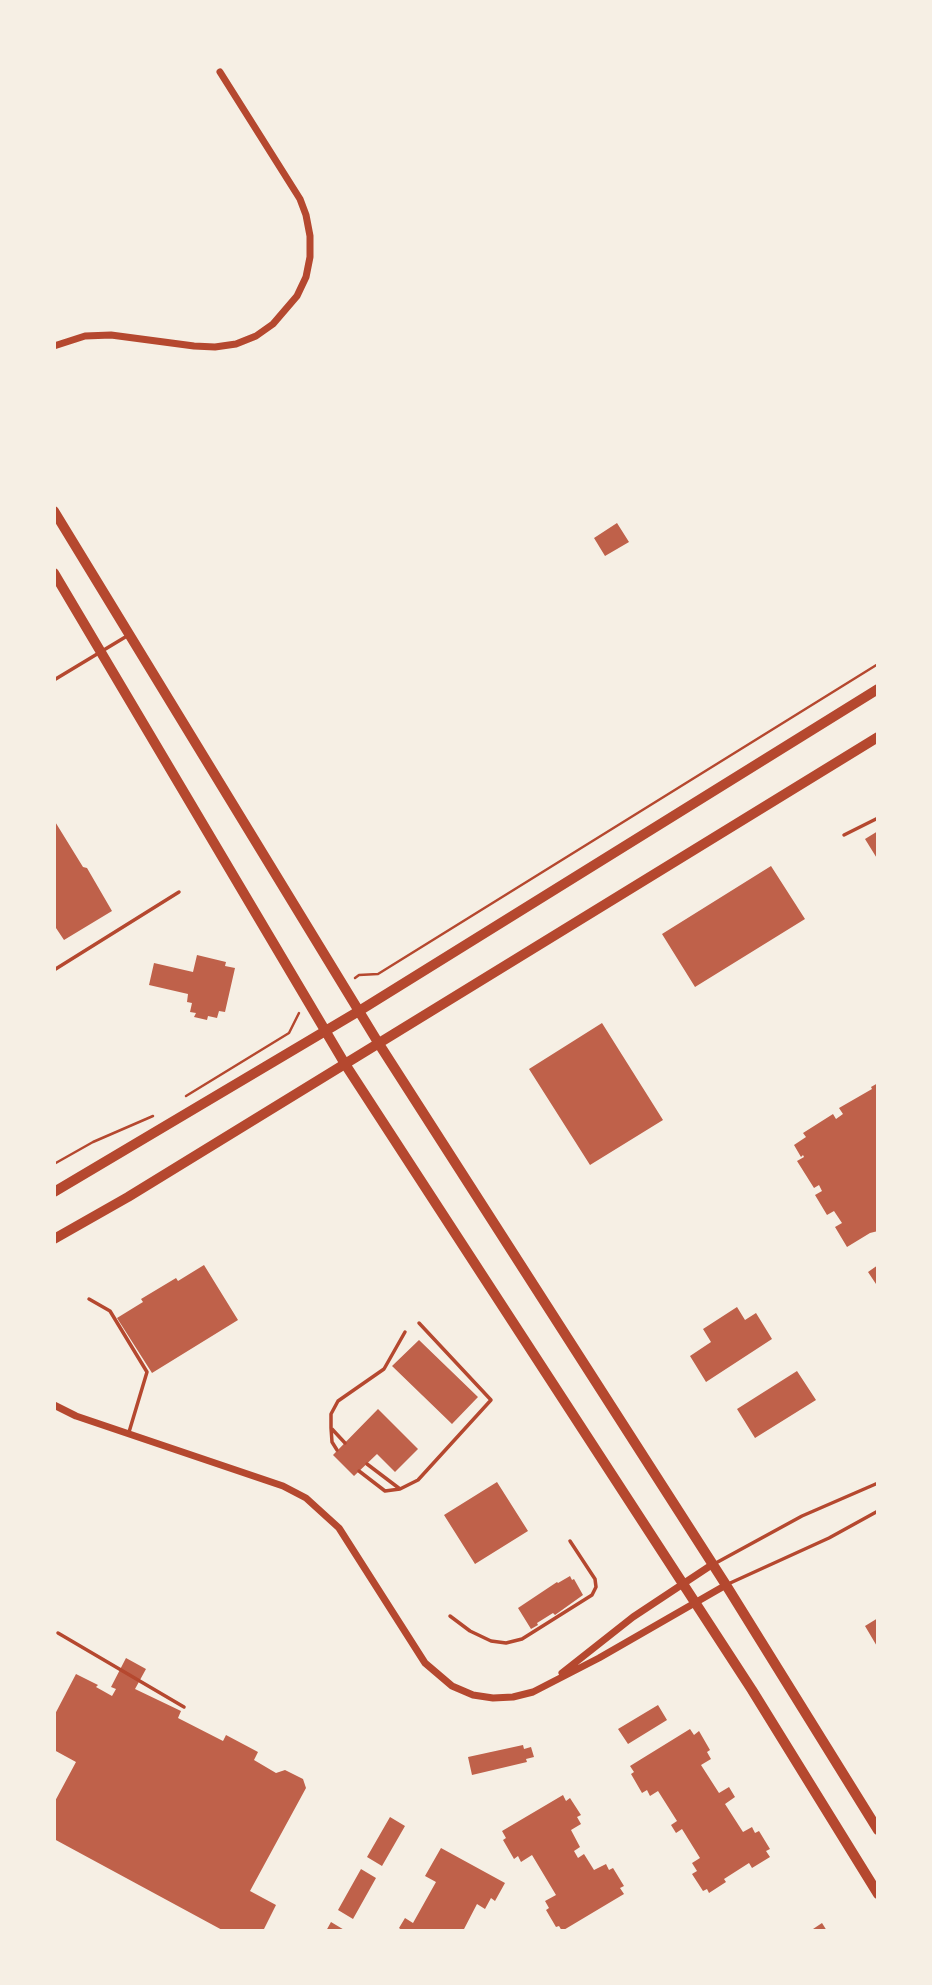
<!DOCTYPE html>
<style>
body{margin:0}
#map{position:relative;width:932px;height:1985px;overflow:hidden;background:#f6efe4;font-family:Raleway,sans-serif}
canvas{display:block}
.frame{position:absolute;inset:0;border:56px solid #f6efe4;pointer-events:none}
</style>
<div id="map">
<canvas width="932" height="1985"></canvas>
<div class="frame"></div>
</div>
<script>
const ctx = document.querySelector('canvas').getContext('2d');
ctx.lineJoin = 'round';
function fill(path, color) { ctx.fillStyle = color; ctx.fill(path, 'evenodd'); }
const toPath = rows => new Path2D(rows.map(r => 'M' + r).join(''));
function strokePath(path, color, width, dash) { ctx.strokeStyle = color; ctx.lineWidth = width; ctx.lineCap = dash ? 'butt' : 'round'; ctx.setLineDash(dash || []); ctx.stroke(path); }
fill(toPath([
 [617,523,629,542,605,556,594,538],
 [54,820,83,867,87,868,112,911,64,940,54,925],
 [878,831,878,860,865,839],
 [771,866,805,919,695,987,662,934],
 [197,955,226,962,225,966,235,968,225,1012,219,1011,217,1018,208,1016,207,1020,194,1017,196,1013,190,1012,192,1003,187,1002,188,994,149,985,154,963,193,972],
 [602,1023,663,1120,590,1165,529,1069],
 [878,1083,878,1231,870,1233,847,1247,835,1227,842,1223,834,1211,827,1215,815,1195,822,1191,819,1185,814,1188,797,1161,804,1157,803,1155,801,1157,794,1145,806,1137,803,1133,833,1114,836,1119,843,1114,839,1108,872,1089,871,1087],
 [204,1265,238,1320,152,1373,117,1318,143,1302,141,1299,176,1278,178,1281],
 [878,1265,878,1287,868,1272],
 [737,1307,745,1320,756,1313,772,1339,706,1382,690,1356,711,1342,703,1329],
 [419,1340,478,1397,452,1424,392,1366],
 [797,1371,816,1400,755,1438,737,1409],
 [378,1409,418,1449,395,1472,377,1454,354,1476,333,1455],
 [497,1482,528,1531,475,1564,444,1515],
 [570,1576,572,1580,574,1579,583,1595,555,1615,553,1613,537,1623,538,1625,531,1629,518,1608,557,1582,558,1583],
 [878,1618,878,1648,865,1626],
 [126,1658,146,1669,135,1689,181,1711,178,1718,223,1741,226,1735,258,1752,254,1760,276,1773,285,1770,303,1779,306,1788,250,1891,276,1905,263,1931,224,1931,54,1839,54,1803,76,1762,54,1750,54,1716,76,1674,98,1685,96,1687,112,1696,116,1689,111,1687],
 [658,1705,667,1720,628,1744,618,1729],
 [690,1729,694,1735,699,1731,710,1750,707,1752,711,1759,701,1765,719,1793,729,1787,735,1797,725,1804,743,1832,752,1827,755,1833,759,1831,770,1849,766,1851,770,1857,752,1868,749,1863,724,1879,726,1882,709,1893,707,1889,703,1891,692,1874,697,1871,692,1863,700,1858,682,1829,676,1833,671,1825,677,1821,658,1791,650,1796,647,1790,642,1793,631,1774,634,1772,630,1766],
 [523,1745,524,1749,531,1747,534,1757,526,1759,527,1762,472,1775,468,1757],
 [563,1795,566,1801,570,1798,581,1815,577,1817,581,1824,571,1830,580,1847,574,1851,578,1858,584,1854,594,1870,606,1864,609,1870,613,1868,624,1886,620,1888,624,1894,562,1931,559,1926,556,1927,546,1910,549,1908,545,1901,556,1895,532,1855,521,1862,518,1856,514,1859,503,1840,506,1838,502,1831],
 [390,1817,405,1826,382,1866,367,1857],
 [441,1848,505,1883,495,1901,491,1898,485,1909,477,1904,463,1931,403,1931,399,1928,405,1918,413,1923,436,1882,425,1876],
 [361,1869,376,1878,353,1919,338,1910],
 [331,1922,346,1931,326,1931],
 [822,1923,827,1931,810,1931]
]), '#bf614a');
strokePath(toPath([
 [355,978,359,975,378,974,878,664],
 [186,1096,289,1033,299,1013],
 [54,1164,93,1142,153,1116]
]), '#b5482f', 2.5);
strokePath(toPath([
 [54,680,127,636],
 [844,835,878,818],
 [54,970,179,892],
 [89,1299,110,1311,147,1372,129,1432],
 [332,1429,345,1443],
 [337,1450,332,1442,331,1428,331,1414,338,1401,384,1369,405,1332],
 [367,1464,400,1489],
 [359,1471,385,1491,400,1489,418,1480,491,1400,419,1323],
 [714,1564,802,1516,878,1483],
 [728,1584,829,1538,878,1511],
 [450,1616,470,1631,491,1641,506,1643,522,1639,592,1595,596,1587,595,1579,570,1541],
 [58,1633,184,1707]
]), '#b5482f', 3.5);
strokePath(toPath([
 [54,346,85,336,111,335,194,346,215,347,236,344,256,336,273,324,297,296,306,277,310,257,310,236,306,215,300,199,220,72],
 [54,1405,76,1416,283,1486,306,1498,339,1528,425,1663,452,1686,473,1695,493,1698,513,1697,533,1692,599,1658,726,1585],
 [562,1673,633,1617,713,1564]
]), '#b5482f', 7);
strokePath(toPath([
 [54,511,379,1044,726,1585,878,1830],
 [54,573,345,1064,752,1690,878,1894],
 [54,1192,359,1011,878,689],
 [54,1239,128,1197,878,737]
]), '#b5482f', 10);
</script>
